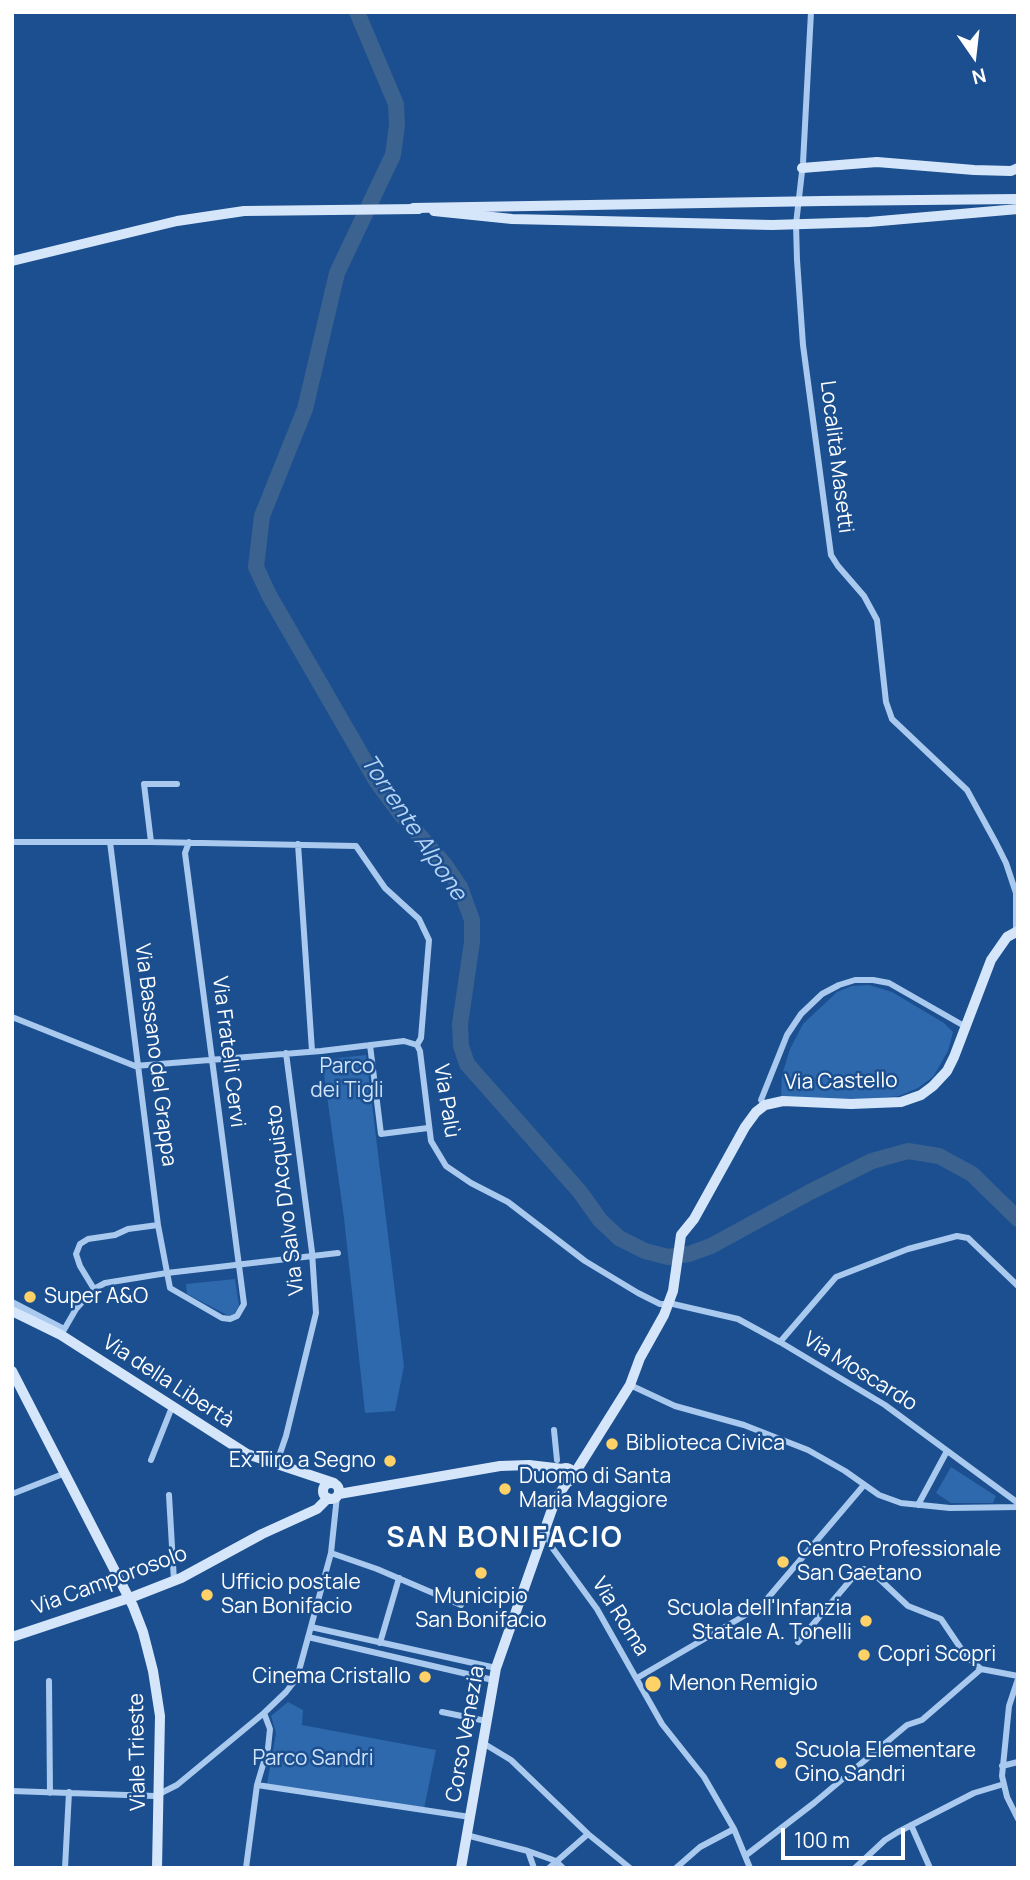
<!DOCTYPE html>
<meta charset="utf-8">
<style>
body{margin:0}
#map{position:relative;width:1030px;height:1880px;overflow:hidden;background:#1b4f8f;font-family:Manrope,sans-serif}
canvas{display:block}
.frame{position:absolute;inset:0;border:14px solid #fff;pointer-events:none}
.north{position:absolute;left:939px;top:21px;width:70px;height:70px;-webkit-text-stroke:5px #1b4f8f;paint-order:stroke;rotate:166deg;font-size:19px;font-weight:700;line-height:28px;text-align:center;color:#fff}
.north::after{content:'';display:block;margin:auto;width:24px;height:32px;background:#fff;clip-path:polygon(50% 0,100% 100%,50% 72%,0 100%)}
.scale{position:absolute;left:781px;top:1828px;width:124px;height:32px;box-sizing:border-box;border:4px solid #fff;border-top:0;padding-left:9px;font-size:21px;line-height:24px;white-space:nowrap;color:#fff;-webkit-text-stroke:5px #1b4f8f;paint-order:stroke}
</style>
<div id="map">
<canvas width="1030" height="1880"></canvas>
<div class="frame"></div>
<div class="north">N</div>
<div class="scale">100 m</div>
</div>
<script>
const ctx = document.querySelector('canvas').getContext('2d');
ctx.lineJoin = 'round';
function fill(path, color) { ctx.fillStyle = color; ctx.fill(path, 'evenodd'); }
const toPath = rows => new Path2D(rows.map(r => 'M' + r).join(''));
function strokePath(path, color, width, dash) { ctx.strokeStyle = color; ctx.lineWidth = width; ctx.lineCap = dash ? 'butt' : 'round'; ctx.setLineDash(dash || []); ctx.stroke(path); }
function write(font, color, halo, rows, align = 'center') {
  ctx.font = font + ' Manrope,sans-serif'; ctx.lineWidth = 5; ctx.setLineDash([]); ctx.textBaseline = 'middle'; ctx.strokeStyle = halo; ctx.fillStyle = color; for (const [text, x, y, turn = 0] of rows) {
    ctx.save(); ctx.translate(x, y); ctx.rotate((+turn || 0) * Math.PI / 180); ctx.textAlign = isNaN(turn) ? turn : align; if (halo) ctx.strokeText(text, 0, 0); ctx.fillText(text, 0, 0); ctx.restore();
  }
}
fill(toPath([
 [869,985,892,992,944,1023,953,1032,948,1051,933,1077,918,1088,899,1096,854,1100,781,1097,782,1075,790,1049,803,1024,837,992,852,986],
 [366,1055,404,1366,395,1411,365,1413,344,1218,322,1060],
 [235,1279,239,1306,234,1314,229,1316,187,1294,186,1284],
 [951,1467,996,1496,993,1503,951,1503,936,1493],
 [288,1702,303,1710,302,1725,436,1750,424,1809,267,1784,276,1733,271,1716]
]), '#2e69ad');
strokePath(toPath([
 [357,12,396,104,397,125,393,155,337,273,305,409,262,516,256,567,269,595,377,782,400,813,445,865,460,887,472,920,472,942,460,1024,461,1046,467,1064,580,1192,600,1220,619,1238,645,1251,668,1257,689,1254,711,1246,810,1192,872,1161,908,1151,939,1156,972,1174,1018,1219]
]), '#3c6290', 16);
strokePath(toPath([
 [811,12,803,163,796,224,797,260,803,345,831,555,838,566,864,596,877,620,886,702,892,719,967,790,996,843,1006,863,1016,893,1016,932],
 [12,842,151,842,356,846,385,888,419,919,429,940,421,1038,417,1045,420,1051,431,1141,446,1166,471,1183,508,1202,585,1261,638,1293,660,1304,673,1304,738,1319,780,1342,885,1405,1018,1503],
 [110,842,158,1225,170,1288,222,1318,230,1319,237,1316,244,1304,185,853,189,842],
 [151,842,144,784,177,784],
 [298,844,312,1051],
 [12,1017,135,1066,321,1051,404,1041,417,1045],
 [370,1045,381,1134,428,1128],
 [765,1105,761,1100,787,1035,801,1014,822,994,839,985,855,980,873,980,889,983,966,1027],
 [94,1289,80,1266,76,1254,80,1244,88,1239,115,1235,128,1229,158,1225],
 [12,1302,64,1329],
 [61,1335,76,1309,94,1289,105,1283,167,1273,338,1253],
 [780,1342,836,1277,908,1249,957,1236,968,1238,1018,1286],
 [630,1385,675,1406,744,1425,808,1450,845,1471,879,1495,901,1503,950,1508,1018,1507],
 [554,1430,557,1460],
 [151,1460,172,1407],
 [276,1465,286,1436,316,1313,312,1252,286,1053],
 [12,1494,63,1474],
 [169,1495,174,1581],
 [918,1505,947,1451],
 [546,1530,551,1546,597,1609,662,1724,704,1777,734,1829,750,1868],
 [331,1553,377,1569,461,1605],
 [311,1627,496,1668],
 [308,1637,493,1680],
 [798,1642,859,1570,864,1569,873,1573,908,1606,941,1619,966,1656,981,1669,1018,1676],
 [380,1643,399,1578],
 [637,1678,761,1606,864,1485],
 [1018,1679,1009,1706,1002,1776,1007,1797,1018,1819],
 [49,1681,50,1793],
 [442,1712,486,1721],
 [483,1743,511,1760,588,1834,630,1868],
 [1002,1766,1018,1762],
 [257,1785,470,1817],
 [12,1791,155,1796,177,1785,264,1713,286,1692,297,1678,331,1553,337,1496],
 [911,1825,930,1868],
 [466,1835,528,1851,556,1861,563,1868],
 [528,1851,534,1868],
 [745,1856,814,1803,907,1725,922,1720,981,1669],
 [65,1868,69,1792],
 [246,1868,257,1785,268,1748,270,1729,264,1713],
 [549,1868,588,1834],
 [676,1868,700,1847,734,1829],
 [855,1868,885,1840,898,1832,974,1793,1004,1784]
]), '#a9c9ee', 6);
strokePath(toPath([
 [802,168,877,162,974,170,1011,171,1018,168],
 [823,201,1018,199],
 [434,211,512,219,772,225,869,222,1018,209],
 [12,261,177,221,244,211,419,209],
 [12,1311,61,1335,247,1454,334,1483],
 [12,1371,133,1606,143,1632,153,1671,160,1716,157,1868],
 '559 1475a7 7 0 1 1 14 0a7 7 0 1 1-14 0Z',
 [573,1476,630,1385,640,1358,664,1315,673,1291,681,1235,694,1219,745,1127,756,1112,765,1105,783,1101,851,1104,901,1102,921,1095,933,1086,947,1071,954,1057,991,960,1007,937,1018,931],
 '323 1491a8 8 0 1 1 16 0a8 8 0 1 1-16 0Z',
 [339,1494,500,1466,529,1465,563,1469],
 [12,1637,135,1596,181,1578,262,1534,317,1509,328,1498],
 [461,1868,496,1668,551,1512,557,1497,568,1481]
]), '#d6e6fa', 10);
strokePath(toPath([
 [413,208,823,201]
]), '#d6e6fa', 10);
for (const [x, y, r, color] of [
 [30,1297,7,"#ffd166"],
 [612,1444,7,"#ffd166"],
 [390,1461,7,"#ffd166"],
 [505,1489,7,"#ffd166"],
 [783,1562,7,"#ffd166"],
 [481,1573,7,"#ffd166"],
 [207,1595,7,"#ffd166"],
 [866,1621,7,"#ffd166"],
 [864,1655,7,"#ffd166"],
 [425,1677,7,"#ffd166"],
 [653,1684,9,"#ffd166"],
 [781,1763,7,"#ffd166"]
]) { const dot = new Path2D(); dot.arc(x, y, r, 0, 2 * Math.PI); ctx.fillStyle = color; ctx.fill(dot); strokePath(dot, '#1b4f8f', 2.5); }
write('21px', '#fff', '#1b4f8f', [
 ["Località Masetti",836,457,83],
 ["Via Fratelli Cervi",228,1052,83],
 ["Via Bassano del Grappa",155,1055,83],
 ["Via Castello",841,1082,-1],
 ["Via Palù",446,1101,81],
 ["Via Salvo D'Acquisto",286,1200,-97],
 ["Via Moscardo",860,1372,32],
 ["Via della Libertà",168,1382,33],
 ["Via Camporosolo",110,1581,-20],
 ["Via Roma",620,1617,58],
 ["Corso Venezia",466,1734,-80],
 ["Viale Trieste",138,1752,-91]
]);
write('21px', '#cfe3fa', '#1b4f8f', [
 ["Parco",347,1067],
 ["dei Tigli",347,1091],
 ["Parco Sandri",313,1759]
]);
write('21px', '#fff', '#1b4f8f', [
 ["Super A&O",44,1297],
 ["Biblioteca Civica",626,1444],
 ["Ex Tiro a Segno",376,1461,"right"],
 ["Duomo di Santa",519,1477],
 ["Maria Maggiore",519,1501],
 ["Centro Professionale",797,1550],
 ["San Gaetano",797,1574],
 ["Ufficio postale",221,1583],
 ["San Bonifacio",221,1607],
 ["Municipio",481,1597,"center"],
 ["San Bonifacio",481,1621,"center"],
 ["Scuola dell'Infanzia",852,1609,"right"],
 ["Statale A. Tonelli",852,1633,"right"],
 ["Copri Scopri",878,1655],
 ["Cinema Cristallo",411,1677,"right"],
 ["Menon Remigio",669,1684],
 ["Scuola Elementare",795,1751],
 ["Gino Sandri",795,1775]
], 'left');
write('italic 23px', '#b5d3f5', '#1b4f8f', [
 ["Torrente Alpone",413,828,56]
]);
ctx.letterSpacing = '2px';
write('bold 28px', '#fff', '#1b4f8f', [
 ["SAN BONIFACIO",505,1539]
]);
ctx.letterSpacing = '0px';
</script>
